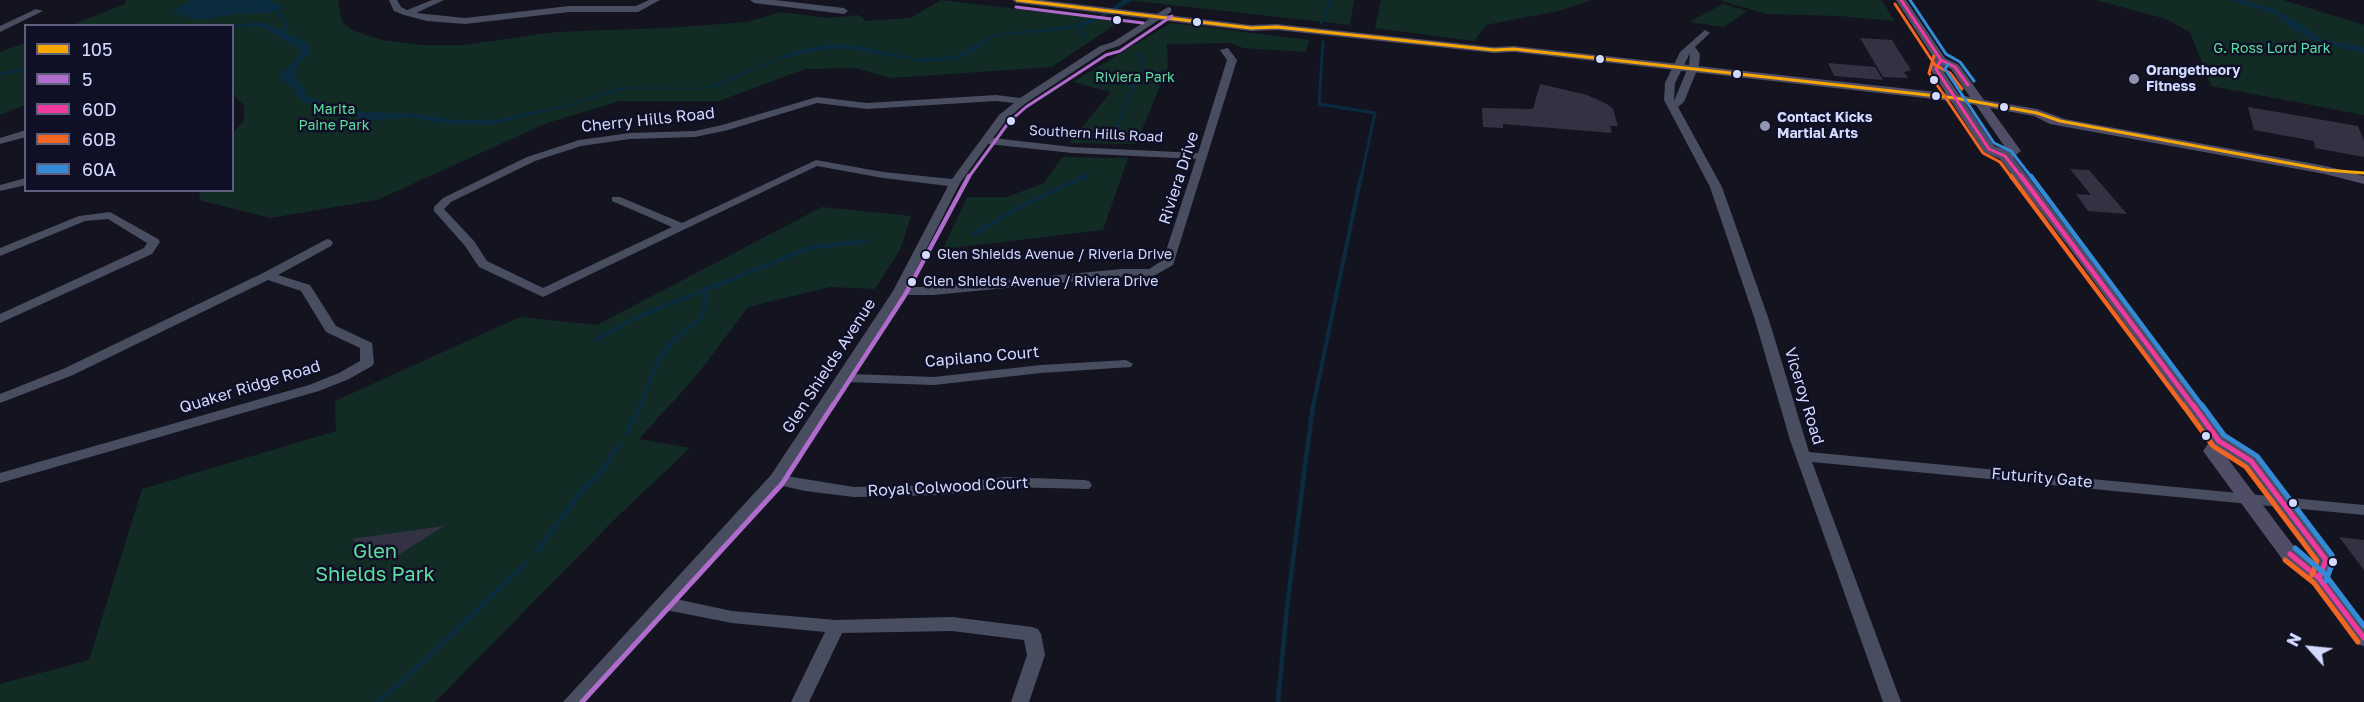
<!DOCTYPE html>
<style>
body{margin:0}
#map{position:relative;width:2364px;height:702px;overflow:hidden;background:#141420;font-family:"Golos Text",sans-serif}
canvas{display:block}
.legend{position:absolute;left:24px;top:24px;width:210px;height:168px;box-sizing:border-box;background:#0f1025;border:2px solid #5d607c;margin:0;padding:8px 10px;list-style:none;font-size:18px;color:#d3d9ff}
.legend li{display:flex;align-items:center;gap:12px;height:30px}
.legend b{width:30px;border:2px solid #5d607c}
.north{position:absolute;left:2280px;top:618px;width:60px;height:60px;-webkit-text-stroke:4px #0f1025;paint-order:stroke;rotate:297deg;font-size:16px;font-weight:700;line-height:24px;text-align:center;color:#d3d9ff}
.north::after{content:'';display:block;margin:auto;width:21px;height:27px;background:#d3d9ff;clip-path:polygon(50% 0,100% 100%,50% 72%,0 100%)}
</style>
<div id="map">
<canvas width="2364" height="702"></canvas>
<ul class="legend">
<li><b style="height:8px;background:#f7a600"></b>105</li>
<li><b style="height:8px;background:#b06ccc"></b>5</li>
<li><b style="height:8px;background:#f13a9d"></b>60D</li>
<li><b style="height:8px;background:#f26522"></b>60B</li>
<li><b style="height:8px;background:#338bd7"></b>60A</li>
</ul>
<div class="north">N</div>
</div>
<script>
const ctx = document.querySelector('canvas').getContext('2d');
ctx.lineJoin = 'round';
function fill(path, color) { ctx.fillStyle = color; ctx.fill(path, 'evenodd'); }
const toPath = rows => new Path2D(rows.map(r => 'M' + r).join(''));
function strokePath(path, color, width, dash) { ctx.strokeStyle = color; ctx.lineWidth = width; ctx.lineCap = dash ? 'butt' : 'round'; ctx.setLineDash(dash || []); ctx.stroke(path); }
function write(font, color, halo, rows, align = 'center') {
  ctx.font = font + ' "Golos Text",sans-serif'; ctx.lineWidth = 5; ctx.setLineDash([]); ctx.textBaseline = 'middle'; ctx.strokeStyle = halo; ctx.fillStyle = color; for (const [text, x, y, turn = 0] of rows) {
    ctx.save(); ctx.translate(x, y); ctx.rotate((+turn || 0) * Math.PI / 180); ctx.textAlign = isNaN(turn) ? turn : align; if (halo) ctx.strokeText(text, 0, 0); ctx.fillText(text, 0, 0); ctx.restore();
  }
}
fill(toPath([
 [126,0,338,0,342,22,354,31,383,40,423,45,464,45,555,32,667,28,747,22,781,12,829,18,858,15,866,21,910,18,941,0,1120,21,1052,67,891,78,855,68,805,69,719,101,620,101,547,123,377,200,270,218,199,200,201,191,232,190,233,133,244,120,244,106,233,94,232,26,70,26,125,4],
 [1126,0,1354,0,1350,25],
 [1381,0,1591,0,1558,11,1486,25,1474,41,1375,28],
 [1719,0,1881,0,1895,21,1839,16,1766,14],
 [2096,0,2283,0,2364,25,2364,115,2211,86,2190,32,2166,19],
 [1723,4,1747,11,1724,27,1689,22],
 [1171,23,1309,40,1306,52,1243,48,1231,43,1167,44,1168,67,1136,144,1069,143,1111,92,1073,82],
 [25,43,25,105,0,115,0,52],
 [1062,157,1128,158,1103,230,943,249,967,197,1007,197,1044,183],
 [822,207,911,216,900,250,875,289,830,287,748,307,697,375,639,439,690,448,617,517,435,702,0,702,0,684,89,660,142,489,336,431,335,401,520,317,597,325]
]), '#122b25');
fill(toPath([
 [192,0,268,0,284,8,267,13,237,14,197,20,171,12],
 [1123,0,1133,0,1093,23,1055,31,994,36,974,51,960,58,925,62,849,49,824,49,781,59,715,87,692,89,623,89,570,106,489,125,439,123,410,117,370,121,301,101,294,89,278,77,301,54,300,49,262,27,217,26,262,22,310,44,311,52,298,64,295,79,305,88,306,95,313,99,363,112,420,114,453,120,493,120,566,105,621,87,696,88,713,85,793,52,829,44,853,45,919,59,957,56,993,34,1072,26,1099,16],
 [2229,0,2243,0,2274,9,2307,28,2320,39,2364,47,2364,54,2314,41,2293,29,2275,14]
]), '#0b2b3f');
strokePath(toPath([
 [276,12,284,18,287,28,280,32],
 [1321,23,1332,0],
 [1081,25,1080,33,1086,36],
 [1323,42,1319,104,1375,113,1361,178],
 [0,74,26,69],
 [1117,126,1141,68,1143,58,1136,53],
 [1084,178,1088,174]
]), '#0b2b3f', 3);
strokePath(toPath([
 [974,234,1021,206,1086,176],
 [596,340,633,319,809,248,867,241],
 [640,407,658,360,673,340,699,320,704,309,705,291],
 [1313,407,1361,176]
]), '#0b2b3f', 4);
strokePath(toPath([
 [627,433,640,405],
 [537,551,580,493,602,471,620,443],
 [377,702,406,678,526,563],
 [1278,702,1287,607,1313,405]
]), '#0b2b3f', 4.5);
fill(toPath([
 [1860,38,1892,40,1911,70,1904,72,1908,78,1883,77],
 [1828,63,1875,67,1883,80,1834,76],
 [1540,84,1587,95,1607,104,1613,109,1618,126,1610,126,1612,133,1503,124,1503,128,1483,127,1482,108,1533,109],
 [2248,107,2358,126,2364,141,2364,157,2315,148,2314,141,2254,130],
 [2070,169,2089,170,2127,214,2088,211,2076,194,2091,195],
 [444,526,389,561,351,539],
 [2339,537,2364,540,2364,570]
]), '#323242');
fill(toPath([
 [389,0,397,0,401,7,407,10,432,0,444,0,416,13,465,18,569,6,636,6,649,0,660,0,638,12,569,12,465,24,427,21,404,15,394,11,389,0],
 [750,0,775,0,844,8,848,11,844,14,754,3,750,0],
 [1168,7,1171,8,1171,12,1119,46,1106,50,1026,103,1007,119,993,138,1072,147,1198,153,1227,60,1220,50,1228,48,1237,60,1173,265,1152,277,1122,277,933,295,903,295,852,374,934,377,1041,365,1126,360,1133,364,1131,367,1041,373,934,385,846,382,786,476,854,487,940,485,1006,477,1084,480,1089,481,1092,485,1089,489,1006,487,940,495,854,497,805,491,779,485,676,599,732,611,836,620,952,617,1032,627,1038,629,1041,634,1045,655,1029,702,1011,702,1027,655,1024,640,952,631,842,633,809,702,791,702,825,632,732,623,666,610,583,702,563,702,771,475,893,291,948,186,883,178,817,166,543,297,479,267,465,246,434,211,434,207,443,198,527,157,579,140,630,133,695,131,722,125,817,97,867,103,996,95,1020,98,1100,46,1113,42,1168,7],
 [996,101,1014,103,999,115,952,179,883,172,816,160,682,223,620,197,612,197,612,201,672,227,543,288,487,261,474,241,444,209,451,202,535,161,581,146,630,139,695,137,728,130,817,103,867,109,996,101],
 [988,144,1072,153,1196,159,1163,260,1149,269,1122,269,933,287,907,287,960,183,988,144],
 [36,9,43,11,0,32,0,26,36,9],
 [1705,30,1710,33,1695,47,1700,54,1699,65,1684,102,1678,107,1722,187,1769,320,1809,452,2364,505,2364,515,1812,462,1901,702,1883,702,1790,440,1755,320,1710,187,1664,100,1665,83,1680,52,1705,30],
 [1690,53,1689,65,1674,101,1675,83,1690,53],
 [26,130,26,137,0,144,0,138,26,130],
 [26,178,26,185,0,191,0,185,26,178],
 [110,212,158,239,160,242,152,254,0,323,0,314,144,248,147,243,108,219,85,221,0,256,0,248,79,216,110,212],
 [327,239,331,240,333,243,331,246,278,275,310,285,336,326,372,343,374,363,372,366,349,379,319,391,0,483,0,473,309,385,339,373,360,361,360,348,326,332,301,291,268,280,73,375,0,403,0,394,63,369,263,273,327,239]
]), '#494d60');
fill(toPath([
 [1012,0,1043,0,1251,25,1277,24,1494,47,1514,46,1946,93,1930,69,1935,60,1896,0,1906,0,1945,58,1959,65,1984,100,2037,109,2065,119,2326,166,2364,176,2364,184,2325,174,2050,124,2034,116,1990,108,2021,151,2013,157,2225,437,2258,457,2333,555,2336,560,2330,577,2364,622,2364,646,2356,644,2312,583,2285,563,2203,451,2210,441,2071,250,2000,159,1984,152,1951,101,1514,52,1494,53,1277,30,1251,31,1017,3,1012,0],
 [1944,66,1951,69,1970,97,1959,95,1942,69,1944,66],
 [1965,103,1976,105,2007,150,1994,146,1965,103],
 [2222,451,2244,465,2316,561,2314,564,2299,553,2222,451]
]), '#504d67');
strokePath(toPath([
 [1017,0,1251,28,1277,27,1494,50,1514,49,1955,98,2037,113,2060,121,2326,170,2364,173]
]), '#f7a600', 3);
strokePath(toPath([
 [1016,7,1143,23],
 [968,178,1009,122,1026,107,1106,55,1120,51,1172,16]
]), '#b06ccc', 3);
strokePath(toPath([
 [832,407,905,295,969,176]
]), '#b06ccc', 4.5);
strokePath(toPath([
 [582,702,782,484,833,405]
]), '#b06ccc', 5);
strokePath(toPath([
 [1901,0,1941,60,1955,67,1968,85],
 [1941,60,1936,69,1989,149,2005,156,2022,178]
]), '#f13a9d', 3);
strokePath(toPath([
 [2021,176,2194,407]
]), '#f13a9d', 4.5);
strokePath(toPath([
 [2193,405,2219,441,2251,461,2326,560,2319,578],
 [2290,554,2319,578,2364,638]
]), '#f13a9d', 5);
strokePath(toPath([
 [1895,4,1935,65,1950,73,1962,89],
 [1934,56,1929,73,1983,153,2000,162,2012,178]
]), '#f26522', 3);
strokePath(toPath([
 [2011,176,2184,407]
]), '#f26522', 4.5);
strokePath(toPath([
 [2183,405,2213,446,2246,467,2317,561,2312,575],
 [2285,560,2314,583,2358,642]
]), '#f26522', 5);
strokePath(toPath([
 [1910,0,1946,54,1960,62,1974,81],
 [1948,64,1945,69,1994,143,2011,151,2032,178]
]), '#338bd7', 3);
strokePath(toPath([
 [2031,176,2203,407]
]), '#338bd7', 4.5);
strokePath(toPath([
 [2202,405,2224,435,2257,456,2332,555,2333,562,2326,581],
 [2295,548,2324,573,2364,626]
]), '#338bd7', 5);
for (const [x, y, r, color] of [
 [1117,20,5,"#d3d9ff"],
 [1197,22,5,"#d3d9ff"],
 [1600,59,5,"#d3d9ff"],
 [1737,74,5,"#d3d9ff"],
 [2134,79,6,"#9094b1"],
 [1934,80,5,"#d3d9ff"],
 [1936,96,5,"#d3d9ff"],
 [2004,107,5,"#d3d9ff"],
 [1011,121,5,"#d3d9ff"],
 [1765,126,6,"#9094b1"],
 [926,255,5,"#d3d9ff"],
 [912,282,5,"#d3d9ff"],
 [2206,436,5,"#d3d9ff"],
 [2293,503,5,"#d3d9ff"],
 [2333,562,5,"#d3d9ff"]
]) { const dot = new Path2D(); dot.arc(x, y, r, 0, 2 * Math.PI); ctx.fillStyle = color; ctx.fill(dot); strokePath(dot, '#0f1025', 2); }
write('14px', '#5fdf9f', '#0f1025', [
 ["G. Ross Lord Park",2272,49],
 ["Riviera Park",1135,78],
 ["Marita",334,110],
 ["Paine Park",334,126]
]);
write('bold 14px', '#d3d9ff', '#0f1025', [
 ["Orangetheory",2146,71],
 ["Fitness",2146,87],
 ["Contact Kicks",1777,118],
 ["Martial Arts",1777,134]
], 'left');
write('14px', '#d3d9ff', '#0f1025', [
 ["Southern Hills Road",1096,134,3]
]);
write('14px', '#d3d9ff', '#0f1025', [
 ["Glen Shields Avenue / Riveria Drive",937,255],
 ["Glen Shields Avenue / Riviera Drive",923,282]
], 'left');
write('16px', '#d3d9ff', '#0f1025', [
 ["Cherry Hills Road",648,120,-6],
 ["Riviera Drive",1179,178,-72],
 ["Capilano Court",982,357,-5],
 ["Glen Shields Avenue",829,366,-57],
 ["Quaker Ridge Road",250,387,-17],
 ["Viceroy Road",1804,396,73],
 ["Futurity Gate",2042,478,5],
 ["Royal Colwood Court",948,487,-3]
]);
write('20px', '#5fdf9f', '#0f1025', [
 ["Glen",375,552],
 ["Shields Park",375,575]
]);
</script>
